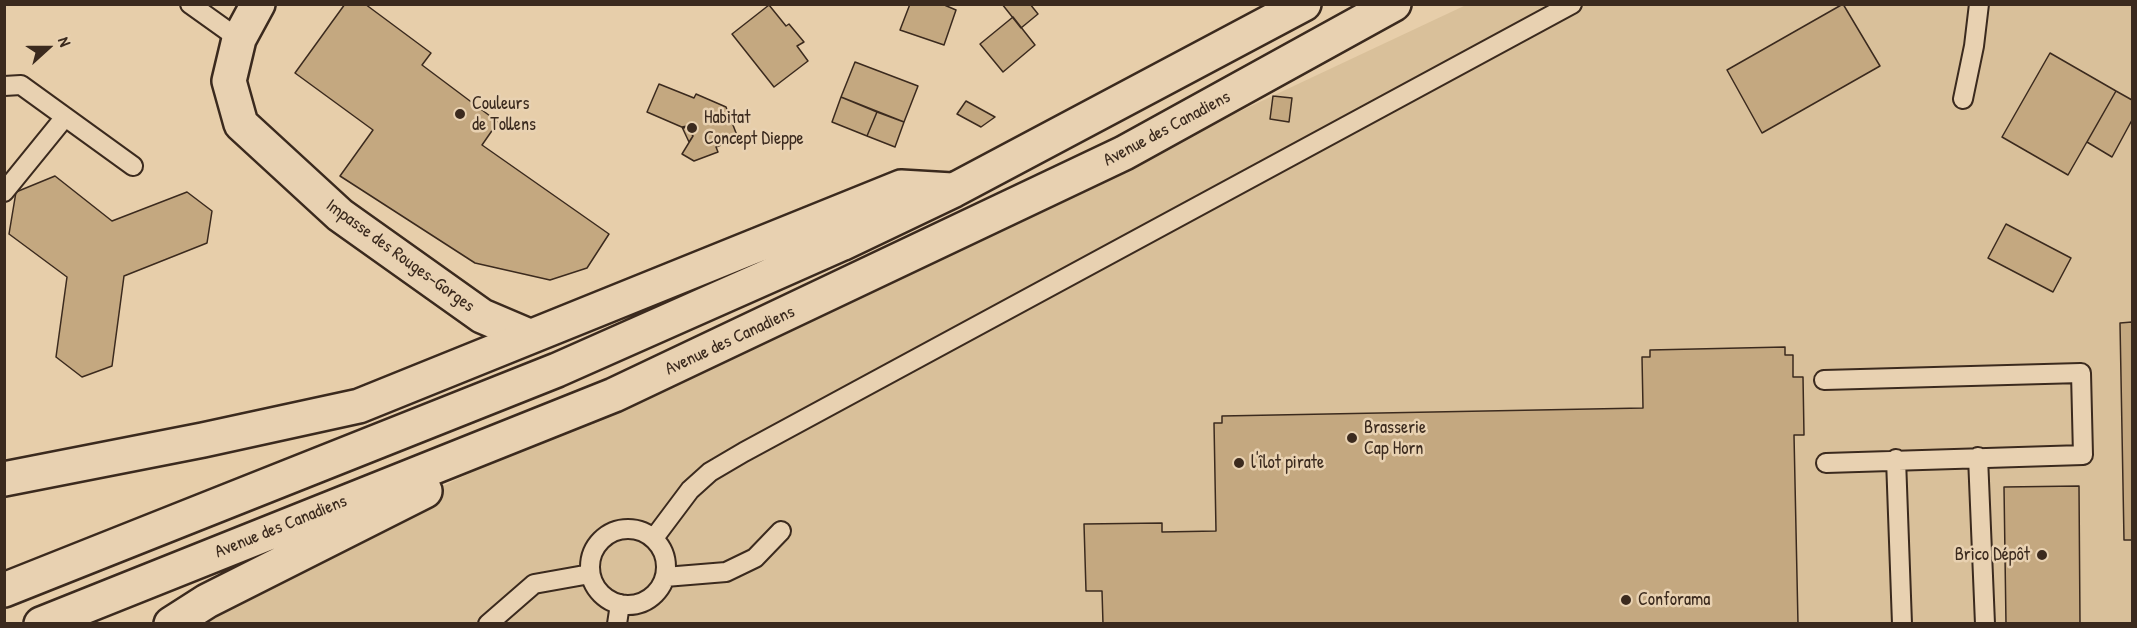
<!DOCTYPE html>
<meta charset="utf-8">
<style>
body{margin:0}
#map{position:relative;width:2137px;height:628px;overflow:hidden;background:#e7ceaa;font-family:"Patrick Hand",sans-serif}
canvas{display:block}
.frame{position:absolute;inset:0;border:6px solid #3b2a1e;pointer-events:none}
.north{position:absolute;left:18px;top:18px;width:60px;height:60px;-webkit-text-stroke:4px #e8d1b1;paint-order:stroke;rotate:69deg;font-size:16px;font-weight:700;line-height:24px;text-align:center;color:#3b2a1e}
.north::after{content:'';display:block;margin:auto;width:21px;height:27px;background:#3b2a1e;clip-path:polygon(50% 0,100% 100%,50% 72%,0 100%)}
</style>
<div id="map">
<canvas width="2137" height="628"></canvas>
<div class="frame"></div>
<div class="north">N</div>
</div>
<script>
const ctx = document.querySelector('canvas').getContext('2d');
ctx.lineJoin = 'round';
function fill(path, color) { ctx.fillStyle = color; ctx.fill(path, 'evenodd'); }
const toPath = rows => new Path2D(rows.map(r => 'M' + r).join(''));
function strokePath(path, color, width, dash) { ctx.strokeStyle = color; ctx.lineWidth = width; ctx.lineCap = dash ? 'butt' : 'round'; ctx.setLineDash(dash || []); ctx.stroke(path); }
function write(font, color, halo, rows, align = 'center') {
  ctx.font = font + ' "Patrick Hand",sans-serif'; ctx.lineWidth = 5; ctx.setLineDash([]); ctx.textBaseline = 'middle'; ctx.strokeStyle = halo; ctx.fillStyle = color; for (const [text, x, y, turn = 0] of rows) {
    ctx.save(); ctx.translate(x, y); ctx.rotate((+turn || 0) * Math.PI / 180); ctx.textAlign = isNaN(turn) ? turn : align; if (halo) ctx.strokeText(text, 0, 0); ctx.fillText(text, 0, 0); ctx.restore();
  }
}
fill(toPath([
 [1466,5,2132,5,2132,623,149,624]
]), '#d9c09a');
const building = toPath([
 [345,4,365,4,431,53,422,65,498,122,482,145,609,234,587,268,550,280,475,263,340,176,373,130,295,73,345,4],
 [910,4,942,4,956,10,944,45,900,30,910,4],
 [1002,4,1030,4,1038,14,1021,28,1002,4],
 [1843,4,1880,66,1762,133,1727,70,1843,4],
 [769,5,786,26,789,24,804,42,797,46,808,61,774,87,732,34,769,5],
 [1013,17,1035,45,1003,72,980,44,1013,17],
 [2050,53,2116,91,2068,175,2002,137,2050,53],
 [855,62,918,86,904,122,841,97,855,62],
 [659,84,694,98,696,94,726,107,738,138,716,147,718,152,694,161,682,154,693,136,687,126,684,128,647,112,659,84],
 [2116,91,2132,100,2132,120,2112,157,2087,142,2116,91],
 [1273,96,1292,98,1289,122,1270,119,1273,96],
 [841,97,877,112,867,136,832,122,841,97],
 [966,101,995,117,981,127,957,114,966,101],
 [877,112,904,122,895,147,867,136,877,112],
 [687,126,693,136,689,142,682,127,687,126],
 [55,176,112,221,187,192,212,211,207,243,124,276,112,366,82,377,56,357,67,277,9,234,16,192,55,176],
 [2006,224,2071,258,2053,292,1988,258,2006,224],
 [2132,322,2132,540,2124,540,2120,323,2132,322],
 [1785,347,1785,355,1793,355,1793,377,1803,377,1804,435,1794,435,1798,624,1103,624,1102,591,1086,591,1084,524,1162,523,1162,532,1216,531,1214,423,1222,423,1222,416,1643,408,1642,357,1650,357,1650,350,1785,347],
 [2079,486,2080,624,2006,624,2004,487,2079,486]
]);
fill(building, '#c4a880');
strokePath(building, '#3b2a1e', 1.5);
const lane = toPath([
 [190,4,239,39],
 [4,86,21,85,133,166],
 [1963,99,1974,46,1979,4],
 [4,192,65,117],
 [1824,380,2081,373,2083,455,1826,463],
 [1978,457,1985,624],
 [1896,459,1902,624],
 '590 567a38 38 0 1 1 76 0a38 38 0 1 1-76 0Z',
 [654,538,690,490,710,472,744,452,1572,4],
 [665,577,726,572,755,558,781,531],
 [488,624,534,584,590,574],
 [617,624,620,604]
]);
const street = toPath([
 [258,4,239,39,229,81,241,124,340,215,482,316,529,336]
]);
const primary = toPath([
 [4,479,203,440,359,406,901,187,952,190],
 [4,590,557,370,841,244,954,190,1304,4],
 [41,624,614,395,1124,153,1394,4],
 [171,624,207,601,425,491]
]);
strokePath(lane, '#3b2a1e', 22);
strokePath(street, '#3b2a1e', 38);
strokePath(primary, '#3b2a1e', 38);
strokePath(lane, '#e8d1b1', 18);
strokePath(street, '#e8d1b1', 33);
strokePath(primary, '#e8d1b1', 33);
for (const [x, y, r, color] of [
 [460,114,6,"#3b2a1e"],
 [692,128,6,"#3b2a1e"],
 [1352,438,6,"#3b2a1e"],
 [1239,463,6,"#3b2a1e"],
 [2042,555,6,"#3b2a1e"],
 [1626,600,6,"#3b2a1e"]
]) { const dot = new Path2D(); dot.arc(x, y, r, 0, 2 * Math.PI); ctx.fillStyle = color; ctx.fill(dot); strokePath(dot, '#e8d1b1', 2); }
write('18px', '#3b2a1e', '#e8d1b1', [
 ["Couleurs",472,104],
 ["de Tollens",472,125],
 ["Habitat",704,118],
 ["Concept Dieppe",704,139],
 ["Brasserie",1364,428],
 ["Cap Horn",1364,449],
 ["l'îlot pirate",1251,463],
 ["Brico Dépôt",2030,555,"right"],
 ["Conforama",1638,600]
], 'left');
write('18px', '#3b2a1e', '#e8d1b1', [
 ["Avenue des Canadiens",1167,129,-28],
 ["Impasse des Rouges-Gorges",400,256,36],
 ["Avenue des Canadiens",730,341,-25],
 ["Avenue des Canadiens",281,527,-22]
]);
</script>
